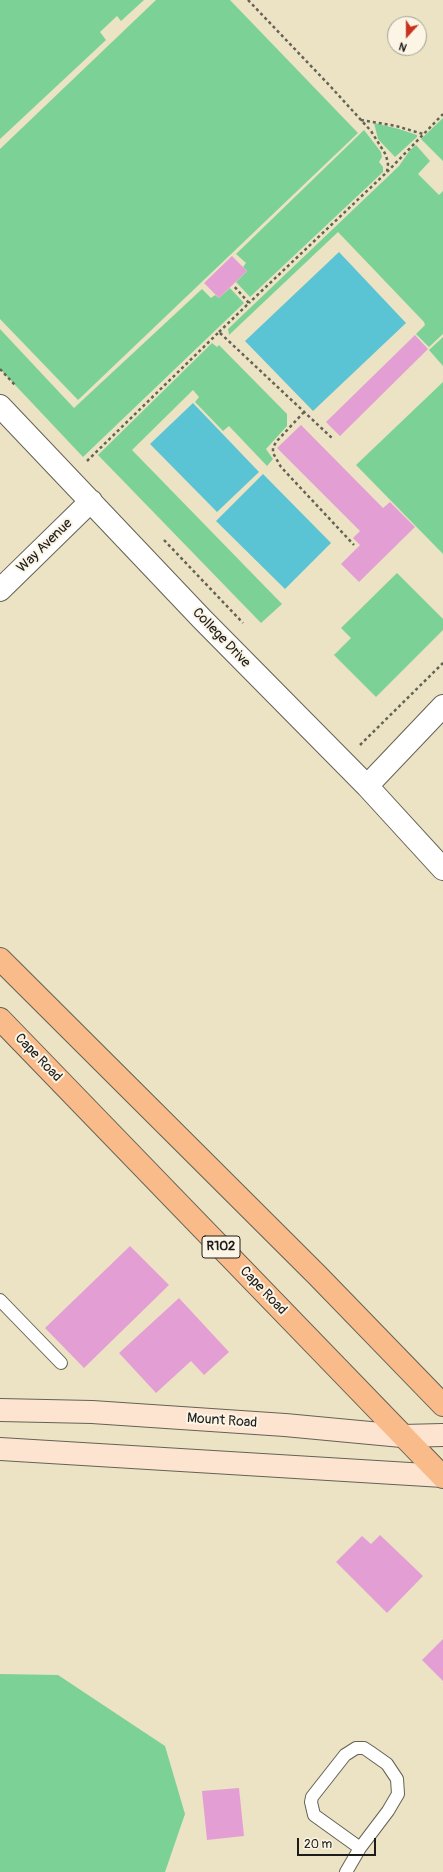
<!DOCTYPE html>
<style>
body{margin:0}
#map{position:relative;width:443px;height:1872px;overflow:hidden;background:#ebe3c3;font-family:Pangolin,sans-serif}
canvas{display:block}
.north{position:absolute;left:387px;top:16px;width:40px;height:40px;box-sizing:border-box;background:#fcf5e5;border:1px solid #a29e95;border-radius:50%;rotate:201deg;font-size:11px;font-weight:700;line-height:16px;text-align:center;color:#1c1c1c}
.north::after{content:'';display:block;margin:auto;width:14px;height:18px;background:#c8321e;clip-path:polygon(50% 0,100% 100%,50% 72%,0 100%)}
.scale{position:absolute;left:297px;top:1838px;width:79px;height:18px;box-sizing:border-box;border:2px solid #1c1c1c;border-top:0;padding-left:5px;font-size:12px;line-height:14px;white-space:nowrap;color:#1c1c1c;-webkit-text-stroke:3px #fcf5e5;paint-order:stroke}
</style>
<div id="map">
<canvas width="443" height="1872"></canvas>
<div class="north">N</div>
<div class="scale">20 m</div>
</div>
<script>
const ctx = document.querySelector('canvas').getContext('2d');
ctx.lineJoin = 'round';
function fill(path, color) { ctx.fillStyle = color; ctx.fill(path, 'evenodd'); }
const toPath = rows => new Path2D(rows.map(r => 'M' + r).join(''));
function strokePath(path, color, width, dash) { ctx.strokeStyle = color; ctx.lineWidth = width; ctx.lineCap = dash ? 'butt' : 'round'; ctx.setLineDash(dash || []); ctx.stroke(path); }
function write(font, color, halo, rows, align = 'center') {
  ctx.font = font + ' Pangolin,sans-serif'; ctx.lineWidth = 4; ctx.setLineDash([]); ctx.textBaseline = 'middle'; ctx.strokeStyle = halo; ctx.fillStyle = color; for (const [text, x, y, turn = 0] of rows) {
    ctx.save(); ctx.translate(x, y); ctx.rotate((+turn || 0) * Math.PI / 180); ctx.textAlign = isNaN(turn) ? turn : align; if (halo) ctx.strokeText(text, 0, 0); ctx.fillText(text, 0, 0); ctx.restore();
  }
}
fill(toPath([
 [0,0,144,0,121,21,117,16,100,32,106,40,0,139],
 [156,0,230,0,358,133,78,400,0,319,0,149],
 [443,118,443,161,421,139],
 [374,123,399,129,417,135,417,137,395,157,378,139],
 [364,130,381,152,382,157,379,162,383,167,383,172,250,297,236,282,247,271,243,267,246,263,236,254],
 [416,145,430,161,418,174,439,195,443,191,443,334,429,347,416,334,425,325,424,322,338,232,229,335,228,329,399,166,410,150],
 [230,288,244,303,83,457,0,369,0,329,74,408,202,289,211,298,215,295,219,298],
 [443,337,443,366,429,350],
 [212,343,217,347,219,345,287,414,287,426,266,449,273,459,267,466,229,426,223,431,195,402,199,397,193,390,132,450,282,604,261,623,98,455],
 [443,382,443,554,356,465],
 [397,573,443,619,443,630,376,697,334,655,351,638,341,628],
 [0,1674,58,1675,165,1746,185,1814,165,1872,0,1872]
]), '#7cd296');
fill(toPath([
 [339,252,406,323,313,411,245,341],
 [193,403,259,472,217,512,150,444],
 [263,474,331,543,285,589,216,521]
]), '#5ac4d5');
fill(toPath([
 [232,256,247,271,219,298,204,283],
 [415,335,428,349,340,436,326,422],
 [301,425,383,508,390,502,415,527,359,582,341,564,360,545,353,538,360,531,277,448],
 [130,1246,169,1285,84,1368,45,1328],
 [179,1298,229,1352,204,1375,191,1361,156,1393,119,1353],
 [380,1535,423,1576,387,1613,336,1562,362,1536,371,1544],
 [443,1639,443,1681,422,1660],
 [239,1788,244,1836,207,1840,202,1791]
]), '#e39fd4');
const lane = toPath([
 [0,1300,61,1363],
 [346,1872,360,1848,388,1811,398,1794,397,1779,387,1764,370,1752,364,1748,356,1748,345,1755,312,1797,311,1802,314,1815,360,1848]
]);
const street = toPath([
 [0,406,202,619,367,786,443,869],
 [0,590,91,501],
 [367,786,443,706]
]);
const secondary = toPath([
 [0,1410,92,1412,285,1425,402,1436,443,1435],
 [0,1449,443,1476]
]);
const primary = toPath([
 [0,959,317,1275,443,1405],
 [0,1019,443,1477]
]);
strokePath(lane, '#646256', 14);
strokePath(street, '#646256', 24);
strokePath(secondary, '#646256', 24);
strokePath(primary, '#646256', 24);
strokePath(toPath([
 [248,0,331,87,371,131,386,155,388,164,387,172,249,303],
 [361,120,396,126,423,134],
 [387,172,443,114],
 [219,332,249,303,233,285],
 [0,369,15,385],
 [304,412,276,442,273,448,273,453,281,467,354,545],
 [87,461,219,332,333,439],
 [164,540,243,623],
 [360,745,443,663]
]), '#646256', 2.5, [3, 3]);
strokePath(lane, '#fff', 12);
strokePath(street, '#fff', 22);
strokePath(secondary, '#fde4d1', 22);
strokePath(primary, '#fabb8b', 22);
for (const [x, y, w] of [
 [221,1247,38]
]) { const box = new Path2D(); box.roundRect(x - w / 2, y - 11, w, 22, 3); ctx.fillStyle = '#fcf5e5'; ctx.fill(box); strokePath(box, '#1c1c1c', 1); }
write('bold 13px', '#1c1c1c', null, [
 ["R102",221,1247]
]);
write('14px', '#1c1c1c', '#fcf5e5', [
 ["Way Avenue",45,546,-44],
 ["College Drive",221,638,46],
 ["Cape Road",38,1058,46],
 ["Cape Road",263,1291,46],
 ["Mount Road",222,1421,4]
]);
</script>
